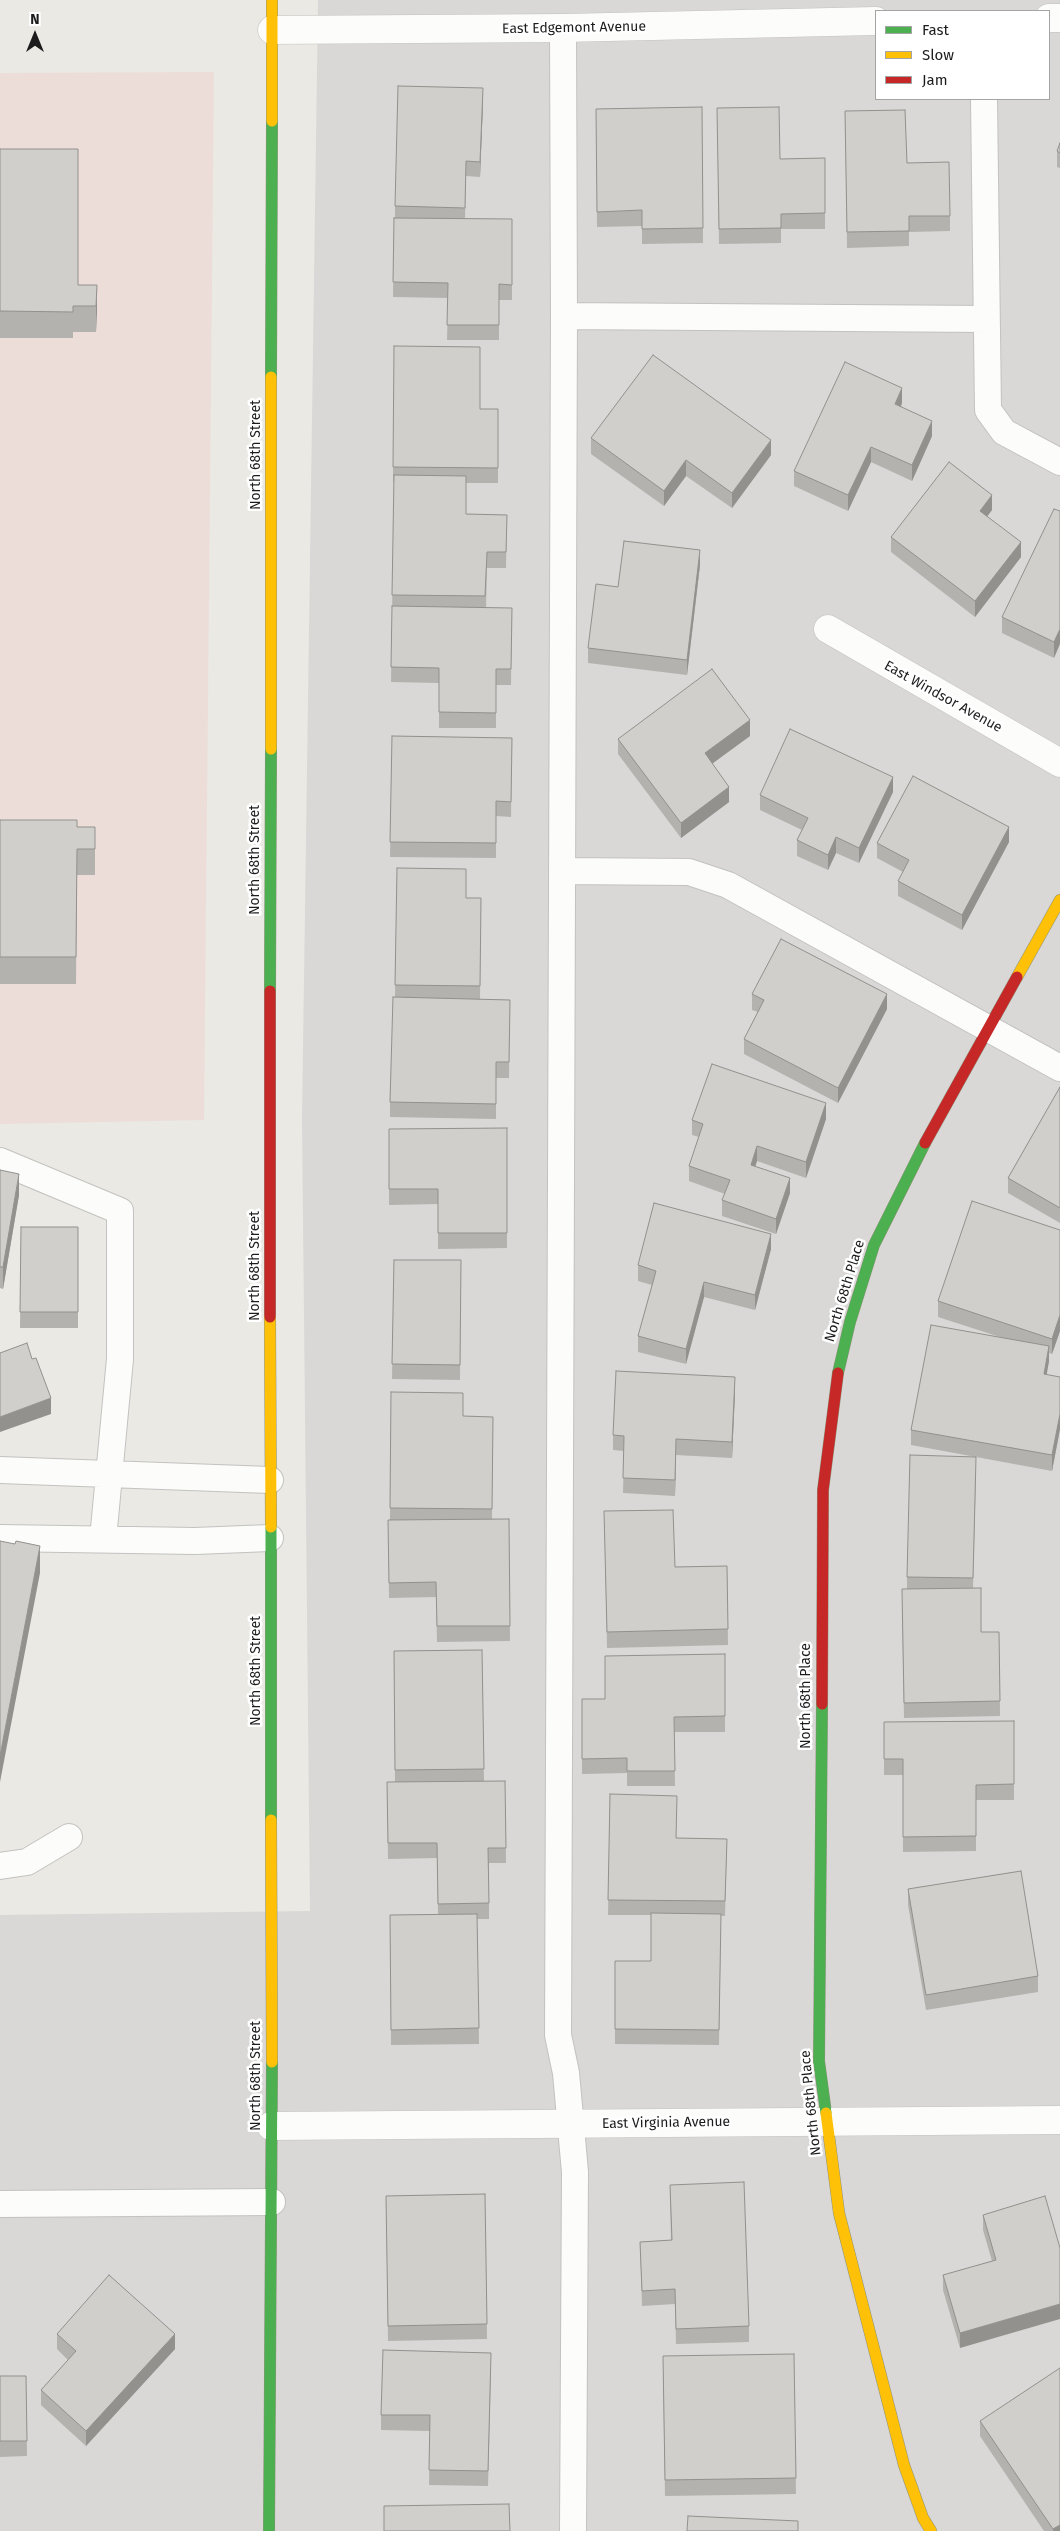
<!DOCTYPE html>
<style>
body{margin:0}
#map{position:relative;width:1060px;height:2531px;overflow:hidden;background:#eae9e4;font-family:"Fira Sans",sans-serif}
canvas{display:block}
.legend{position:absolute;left:875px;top:10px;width:175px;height:90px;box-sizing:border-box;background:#fff;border:1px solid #a4a4a4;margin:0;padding:6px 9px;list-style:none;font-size:15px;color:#1c1c1c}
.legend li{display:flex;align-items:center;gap:10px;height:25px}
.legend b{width:25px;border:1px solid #a4a4a4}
.north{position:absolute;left:10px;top:10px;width:50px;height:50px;-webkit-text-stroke:4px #fff;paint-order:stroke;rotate:0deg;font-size:14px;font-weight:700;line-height:20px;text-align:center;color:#1c1c1c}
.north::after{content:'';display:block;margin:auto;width:18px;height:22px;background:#1c1c1c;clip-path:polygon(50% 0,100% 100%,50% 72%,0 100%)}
</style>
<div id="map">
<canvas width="1060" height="2531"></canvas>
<ul class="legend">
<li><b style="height:6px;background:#4caf50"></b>Fast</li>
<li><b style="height:6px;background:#ffc107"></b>Slow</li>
<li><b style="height:6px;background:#c62828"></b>Jam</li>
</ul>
<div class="north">N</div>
</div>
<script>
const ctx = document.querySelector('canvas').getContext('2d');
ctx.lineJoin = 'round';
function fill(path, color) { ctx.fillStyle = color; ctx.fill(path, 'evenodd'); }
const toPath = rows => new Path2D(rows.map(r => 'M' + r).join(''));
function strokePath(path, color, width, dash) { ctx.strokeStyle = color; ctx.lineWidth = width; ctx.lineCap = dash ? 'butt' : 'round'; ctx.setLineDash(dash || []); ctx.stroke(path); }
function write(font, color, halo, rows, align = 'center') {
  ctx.font = font + ' "Fira Sans",sans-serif'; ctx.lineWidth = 5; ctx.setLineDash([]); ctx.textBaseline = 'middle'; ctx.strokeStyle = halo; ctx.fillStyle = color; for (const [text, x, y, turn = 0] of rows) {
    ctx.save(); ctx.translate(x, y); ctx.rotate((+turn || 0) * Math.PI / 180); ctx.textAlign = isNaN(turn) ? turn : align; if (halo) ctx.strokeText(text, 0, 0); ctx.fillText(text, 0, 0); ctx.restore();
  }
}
fill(toPath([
 [318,0,1060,0,1060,2531,0,2531,0,1915,310,1911,302,1119],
 [876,11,1049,11,1049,99,876,99]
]), '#d9d8d6');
fill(toPath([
 [214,72,204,1120,0,1124,0,73]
]), '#ecddd9');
const lane = toPath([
 [563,28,564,316,558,2035,566,2073,575,2172,573,2531],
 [984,99,988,410,1004,432,1060,462],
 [564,316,986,319],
 [562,871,689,872,728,885,1060,1068],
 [0,1161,120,1211,120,1359,103,1539],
 [0,1470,270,1480],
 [0,1538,195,1541,270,1538],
 [0,1866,27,1862,69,1837],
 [0,2204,272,2202]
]);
const street = toPath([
 [1049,18,1060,18],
 [272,30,563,28,876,21],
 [828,629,1060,763],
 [271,2126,1060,2120]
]);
const fast = toPath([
 [271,377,272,121],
 [270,991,271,749],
 [838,1373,850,1322,874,1245,925,1143],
 [271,1527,271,1820],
 [822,1704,819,2061,826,2113],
 [269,2531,272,2062]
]);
const slow = toPath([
 [272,121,272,0],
 [271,749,271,377],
 [1017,977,1060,900],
 [270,1317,271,1527],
 [271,1820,272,2062],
 [826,2113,839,2213,904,2465,923,2518,931,2531]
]);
const jam = toPath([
 [270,991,270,1317],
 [925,1143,1017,977],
 [822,1704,823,1490,838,1373]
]);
strokePath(lane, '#c3c2c0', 28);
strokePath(street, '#c3c2c0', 29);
strokePath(fast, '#8f937d', 12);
strokePath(slow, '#8f937d', 12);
strokePath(jam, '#8f937d', 12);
strokePath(lane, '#fcfcfb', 26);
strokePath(street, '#fcfcfb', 28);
strokePath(fast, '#4caf50', 11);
strokePath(slow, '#ffc107', 11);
strokePath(jam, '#c62828', 11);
fill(toPath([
 [483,103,480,177,466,176,465,219,512,219,512,300,499,300,499,340,447,340,448,298,393,297,394,218,395,219,395,206],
 [702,107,703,243,642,244,642,226,597,227,596,109],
 [717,108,780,159,825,158,825,229,781,229,781,243,719,244],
 [845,111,907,163,950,216,950,231,909,232,909,246,847,248],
 [1060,143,1060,168,1057,167,1057,151],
 [0,149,78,285,97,285,96,332,73,332,73,338,0,338],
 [902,403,901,407,932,436,912,481,871,462,848,511,794,486,794,471],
 [480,409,498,409,498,483,466,483,466,514,507,515,506,568,487,568,486,608,512,608,511,685,496,685,496,728,439,728,439,683,391,682,394,482,393,482,393,467],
 [591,438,771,455,732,508,686,476,664,506,591,454],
 [992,510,987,516,1021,557,975,617,891,552,891,537],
 [1060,511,1054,658,1002,633,1002,617],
 [700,565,687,675,588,663,588,648,618,587],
 [392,736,512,738,511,817,496,816,496,858,390,857],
 [750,736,712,763,729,802,681,838,618,754,618,739],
 [893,792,859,863,836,853,828,870,797,856,797,840,802,830,760,810,760,795],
 [0,820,77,827,95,827,95,875,77,875,76,984,0,984],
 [1009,842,962,930,898,896,898,881,903,872,877,858,877,843],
 [397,868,466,898,481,898,480,999,510,1000,509,1078,496,1078,496,1119,390,1117,390,1102,395,997],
 [752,994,887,1009,838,1103,744,1054,744,1039,758,1012,752,1010],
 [1060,1087,1060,1223,1008,1193,1008,1178],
 [826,1119,806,1178,757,1161,755,1166,790,1193,776,1234,722,1216,722,1200,725,1194,689,1181,689,1166,699,1137,692,1135,692,1120],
 [507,1128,507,1248,438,1249,438,1204,389,1205,389,1129],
 [0,1170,19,1195,3,1289,0,1288],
 [21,1227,78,1227,78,1328,20,1328],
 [1060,1230,1060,1331,1052,1354,1049,1353,1049,1361,1046,1375,1060,1377,1060,1429,1052,1471,911,1445,911,1430,1003,1338,938,1317,938,1301],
 [771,1249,755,1310,704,1297,686,1364,638,1352,638,1336,652,1285,638,1281,638,1265],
 [394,1260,461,1260,460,1380,392,1379],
 [391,1392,463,1416,493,1417,492,1519,509,1519,510,1641,437,1642,436,1597,389,1598,388,1520,390,1520],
 [735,1392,732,1458,676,1455,675,1496,623,1493,624,1451,613,1450,613,1435],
 [976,1472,973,1588,981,1632,999,1632,1000,1716,904,1718,902,1604,907,1589,907,1577],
 [604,1511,675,1567,727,1566,728,1645,607,1648],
 [482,1650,484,1781,505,1781,506,1863,489,1863,489,1919,477,1919,479,2044,391,2045,390,1915,438,1914,437,1858,388,1859,387,1782,395,1782,394,1651],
 [725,1654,725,1732,674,1732,675,1786,627,1786,627,1773,582,1774,582,1699,605,1699],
 [1014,1721,1014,1800,976,1800,976,1851,903,1852,903,1775,884,1775,884,1722],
 [610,1794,677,1838,727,1839,725,1916,721,1916,719,2045,615,2044,615,1961,651,1961,651,1915,608,1915],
 [908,1889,1038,1976,1038,1992,926,2010,908,1905],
 [670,2185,749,2326,749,2342,676,2344,675,2304,642,2306,640,2242,671,2240],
 [485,2194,487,2339,388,2341,386,2196],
 [983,2215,1060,2248,960,2348,943,2290,943,2275,992,2261,983,2230],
 [57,2334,175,2349,86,2446,41,2405,41,2390,68,2360,57,2349],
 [794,2354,796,2494,665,2496,663,2372],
 [491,2369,488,2486,429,2485,430,2431,381,2430,381,2415],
 [0,2376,26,2376,27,2456,0,2457],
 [980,2421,1060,2531,1044,2531,980,2436]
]), '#b4b2af');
fill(toPath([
 [483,88,483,103,480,177,480,162],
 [97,285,97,312,96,332,96,306],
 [902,388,902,403,895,419,895,404],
 [932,421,932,436,912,481,912,465],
 [771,440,771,455,732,508,732,493],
 [871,447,871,462,848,511,848,495],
 [686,460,686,476,664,506,664,491],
 [992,495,992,510,980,526,980,511],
 [1021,542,1021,557,975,617,975,601],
 [700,550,700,565,687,675,687,660],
 [1060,629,1060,644,1054,658,1054,642],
 [750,720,750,736,705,769,705,753],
 [893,777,893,792,859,863,859,848],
 [729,787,729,802,681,838,681,823],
 [1009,827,1009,842,962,930,962,915],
 [836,837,836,853,828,870,828,855],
 [887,994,887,1009,838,1103,838,1088],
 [826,1103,826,1119,806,1178,806,1162],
 [757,1146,757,1161,751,1180,751,1165],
 [19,1174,19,1195,3,1289,3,1267],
 [790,1178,790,1193,776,1234,776,1219],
 [771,1234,771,1249,755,1310,755,1295],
 [704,1282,704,1297,686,1364,686,1349],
 [1060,1315,1060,1331,1052,1354,1052,1339],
 [1049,1346,1049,1361,1044,1390,1044,1374],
 [735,1377,735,1392,732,1458,732,1442],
 [51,1398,51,1414,0,1432,0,1417],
 [1060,1414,1060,1429,1052,1471,1052,1455],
 [676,1439,676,1455,675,1496,675,1480],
 [40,1546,40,1573,0,1782,0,1756],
 [1060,2304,1060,2319,960,2348,960,2333],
 [175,2334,175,2349,86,2446,86,2431],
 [1060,2525,1060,2531,1053,2531,1053,2529]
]), '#92918e');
const building = toPath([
 [398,86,483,88,480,162,466,161,465,208,395,206,398,86],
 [702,107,703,228,642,229,642,210,597,212,596,109,702,107],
 [779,107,780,159,825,158,825,213,781,214,781,228,719,229,717,108,779,107],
 [905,110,907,163,949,162,950,216,909,216,909,231,847,232,845,111,905,110],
 [1060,143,1060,153,1057,151,1060,143],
 [0,149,78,149,78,285,97,285,96,306,73,306,73,312,0,311,0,149],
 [394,218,512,219,512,285,499,284,499,325,447,325,448,283,393,282,394,218],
 [394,346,480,347,480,409,498,409,498,468,393,467,394,346],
 [653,355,771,440,732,493,686,460,664,491,591,438,653,355],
 [845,362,902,388,895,404,932,421,912,465,871,447,848,495,794,471,845,362],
 [949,462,992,495,980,511,1021,542,975,601,891,537,949,462],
 [394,475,466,476,466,514,507,515,506,552,487,552,485,596,392,595,394,475],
 [1054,509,1060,511,1060,629,1054,642,1002,617,1054,509],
 [624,541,700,550,687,660,588,648,596,584,618,587,624,541],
 [392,606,512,608,511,669,496,669,496,713,439,712,439,668,391,667,392,606],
 [712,669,750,720,705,753,729,787,681,823,618,739,712,669],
 [790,729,893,777,859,848,836,837,828,855,797,840,808,818,760,795,790,729],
 [392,736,512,738,511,802,496,801,496,843,390,842,392,736],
 [913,776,1009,827,962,915,898,881,909,860,877,843,913,776],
 [0,820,77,820,77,827,95,827,95,849,77,849,76,957,0,957,0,820],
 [397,868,466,869,466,898,481,898,480,986,395,985,397,868],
 [781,939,887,994,838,1088,744,1039,764,1000,752,994,781,939],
 [393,997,510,1000,509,1062,496,1062,496,1104,390,1102,393,997],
 [712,1064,826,1103,806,1162,757,1146,751,1165,790,1178,776,1219,722,1200,730,1180,689,1166,703,1124,692,1120,712,1064],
 [1060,1087,1060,1208,1008,1178,1060,1087],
 [507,1128,507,1233,438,1233,438,1189,389,1189,389,1129,507,1128],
 [0,1170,19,1174,3,1267,0,1267,0,1170],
 [972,1201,1060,1230,1060,1315,1052,1339,938,1301,972,1201],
 [654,1203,771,1234,755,1295,704,1282,686,1349,638,1336,656,1271,638,1265,654,1203],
 [21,1227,78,1227,78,1312,20,1312,21,1227],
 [394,1260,461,1260,460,1365,392,1364,394,1260],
 [931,1325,1049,1346,1044,1374,1060,1377,1060,1414,1052,1455,911,1430,931,1325],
 [27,1343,32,1359,36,1358,51,1398,0,1417,0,1353,27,1343],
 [616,1371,735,1377,732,1442,676,1439,675,1480,623,1478,624,1436,613,1435,616,1371],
 [391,1392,463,1393,463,1416,493,1417,492,1509,390,1508,391,1392],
 [910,1455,976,1457,973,1578,907,1577,910,1455],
 [673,1510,675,1567,727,1566,728,1629,607,1632,604,1511,673,1510],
 [509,1519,510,1626,437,1626,436,1582,389,1583,388,1520,509,1519],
 [0,1541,15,1544,16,1541,40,1546,0,1756,0,1541],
 [981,1588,981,1632,999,1632,1000,1701,904,1703,902,1589,981,1588],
 [482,1650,484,1769,395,1770,394,1651,482,1650],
 [725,1654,725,1716,674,1717,675,1771,627,1771,627,1758,582,1759,582,1699,605,1699,605,1656,725,1654],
 [1014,1721,1014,1784,976,1785,976,1836,903,1837,903,1759,884,1759,884,1722,1014,1721],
 [505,1781,506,1848,488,1848,489,1903,438,1904,437,1843,388,1843,387,1782,505,1781],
 [610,1794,677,1796,676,1838,727,1839,725,1901,608,1900,610,1794],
 [1021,1871,1038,1976,926,1995,908,1889,1021,1871],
 [651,1913,721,1914,719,2030,615,2029,615,1961,651,1961,651,1913],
 [477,1914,479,2028,391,2030,390,1915,477,1914],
 [744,2182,749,2326,676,2329,675,2289,642,2291,640,2242,672,2240,670,2185,744,2182],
 [485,2194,487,2324,388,2326,386,2196,485,2194],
 [1045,2196,1060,2248,1060,2304,960,2333,943,2275,996,2260,983,2215,1045,2196],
 [109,2275,175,2334,86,2431,41,2390,76,2351,57,2334,109,2275],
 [383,2350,491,2353,488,2471,429,2470,430,2415,381,2415,383,2350],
 [794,2354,796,2478,665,2480,663,2356,794,2354],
 [1060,2368,1060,2525,1053,2529,980,2421,1060,2368],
 [0,2376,26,2376,27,2441,0,2441,0,2376],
 [509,2504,510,2531,384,2531,384,2506,509,2504],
 [688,2516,798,2521,798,2531,687,2531,688,2516]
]);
fill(building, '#d1cfcb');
strokePath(building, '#92918e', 1);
write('14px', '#1c1c1c', '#fff', [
 ["East Edgemont Avenue",574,28,-1],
 ["North 68th Street",256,455,-90],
 ["East Windsor Avenue",943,697,29],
 ["North 68th Street",255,860,-90],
 ["North 68th Street",255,1266,-90],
 ["North 68th Place",845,1291,-73],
 ["North 68th Street",256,1671,-90],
 ["North 68th Place",806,1696,-90],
 ["North 68th Street",256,2076,-90],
 ["North 68th Place",811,2103,-96],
 ["East Virginia Avenue",666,2123,-1]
]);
</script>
